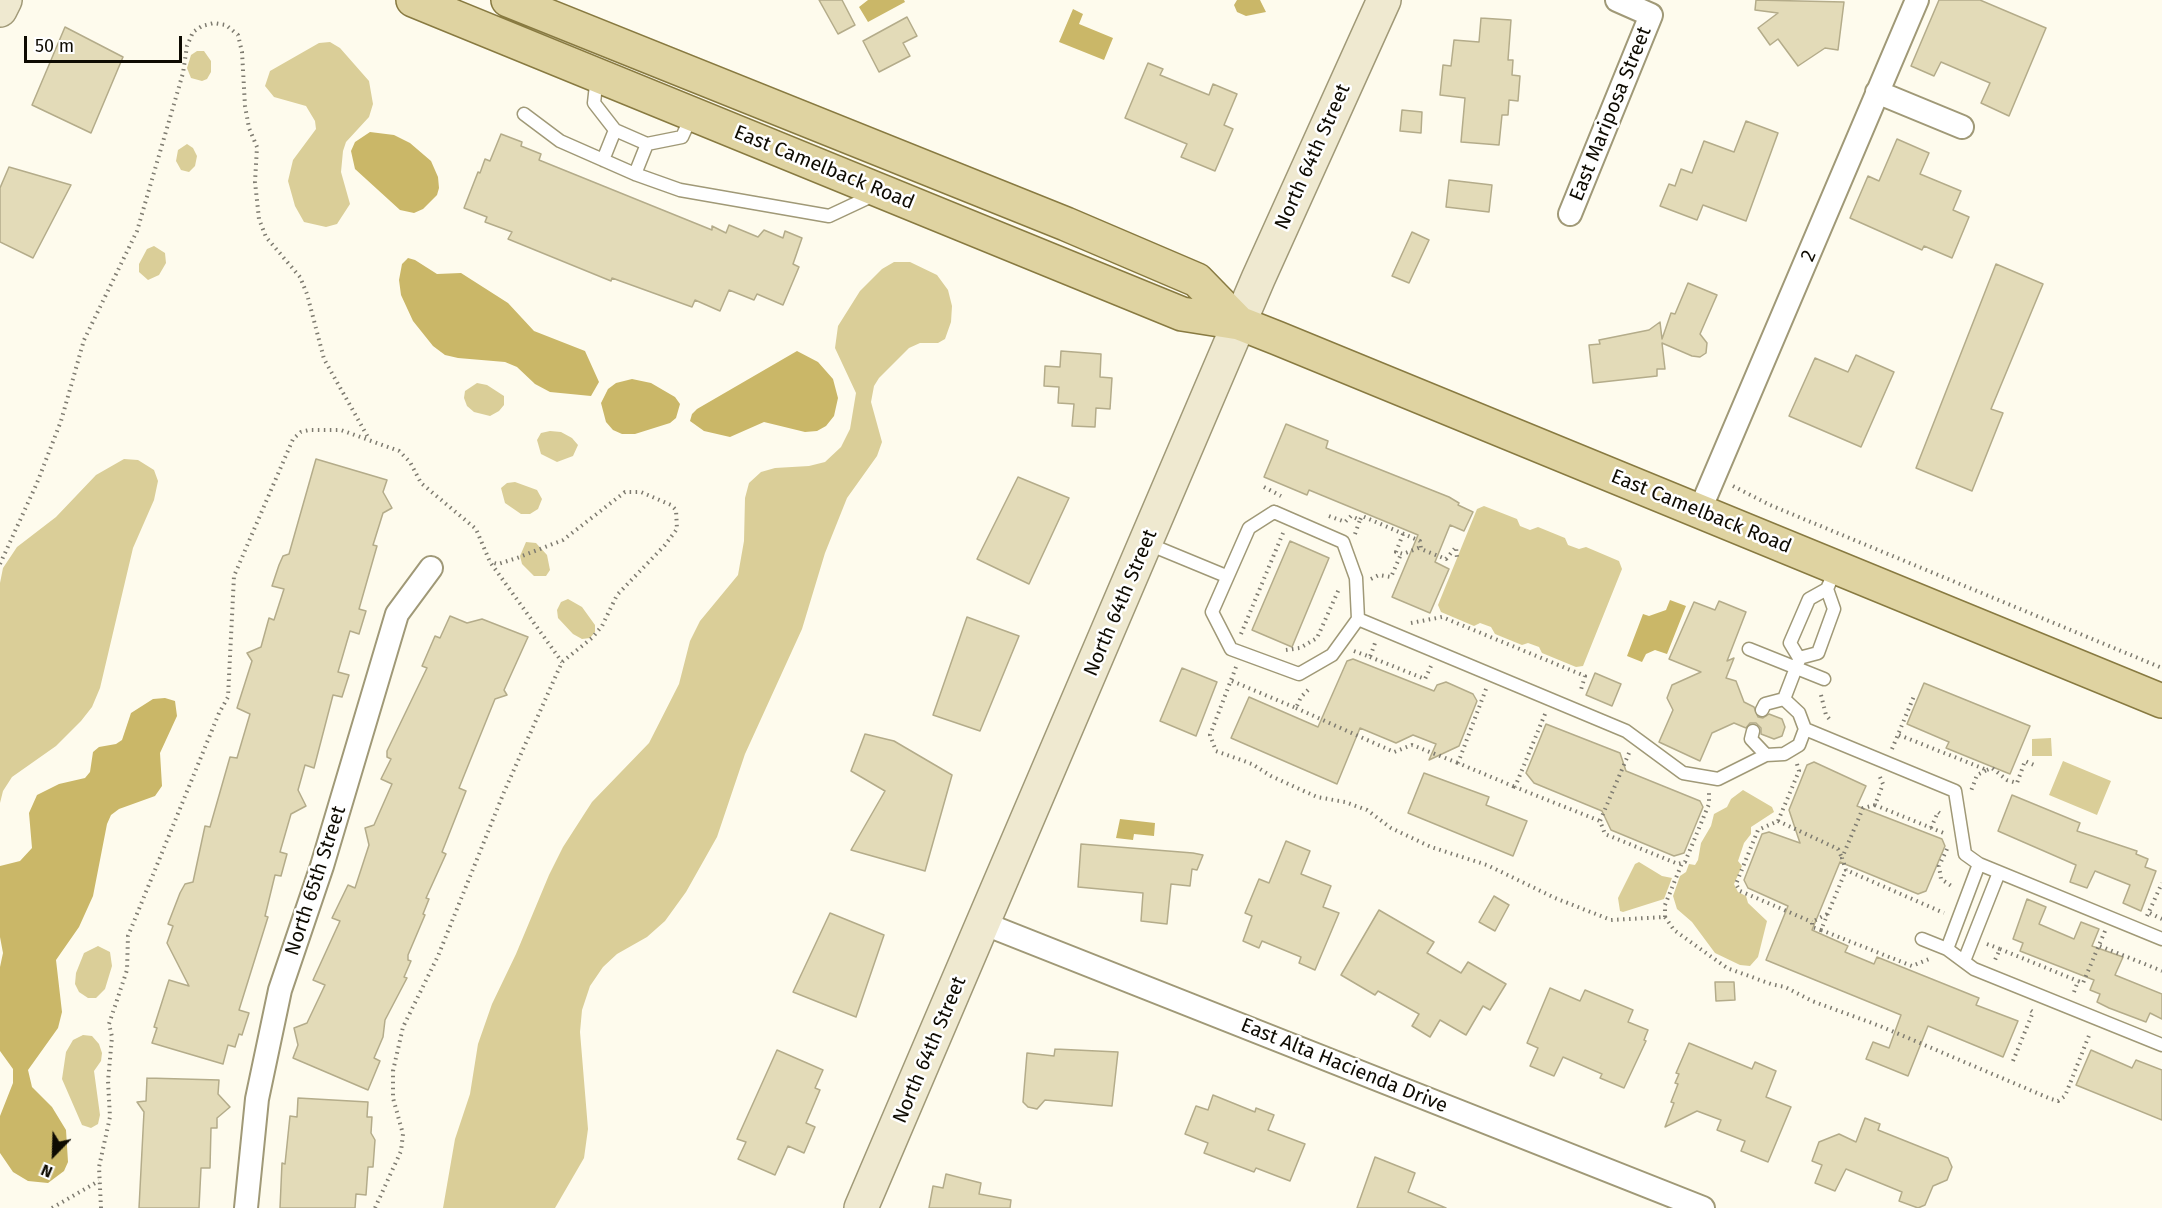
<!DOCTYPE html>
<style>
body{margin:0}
#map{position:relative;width:2162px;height:1208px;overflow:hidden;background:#fefbed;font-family:"Fira Sans",sans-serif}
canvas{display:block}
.north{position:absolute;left:24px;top:1124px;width:60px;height:60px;-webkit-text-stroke:4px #fff;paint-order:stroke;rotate:203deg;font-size:16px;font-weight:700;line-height:24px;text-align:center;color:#0e0b02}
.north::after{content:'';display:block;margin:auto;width:21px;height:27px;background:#0e0b02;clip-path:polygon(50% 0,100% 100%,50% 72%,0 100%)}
.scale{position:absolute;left:24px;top:36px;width:158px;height:27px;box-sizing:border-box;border:3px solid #0e0b02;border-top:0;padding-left:8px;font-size:18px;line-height:21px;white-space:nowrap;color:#0e0b02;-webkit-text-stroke:4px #fff;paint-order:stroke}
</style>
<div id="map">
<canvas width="2162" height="1208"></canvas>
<div class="north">N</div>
<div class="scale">50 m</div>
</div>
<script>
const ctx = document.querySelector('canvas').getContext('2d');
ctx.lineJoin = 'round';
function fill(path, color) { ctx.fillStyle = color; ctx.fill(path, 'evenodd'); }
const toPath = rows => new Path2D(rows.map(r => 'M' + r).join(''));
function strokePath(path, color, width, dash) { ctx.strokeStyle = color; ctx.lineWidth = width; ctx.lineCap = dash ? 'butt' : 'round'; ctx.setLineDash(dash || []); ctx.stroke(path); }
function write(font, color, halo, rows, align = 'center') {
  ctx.font = font + ' "Fira Sans",sans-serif'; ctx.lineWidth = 5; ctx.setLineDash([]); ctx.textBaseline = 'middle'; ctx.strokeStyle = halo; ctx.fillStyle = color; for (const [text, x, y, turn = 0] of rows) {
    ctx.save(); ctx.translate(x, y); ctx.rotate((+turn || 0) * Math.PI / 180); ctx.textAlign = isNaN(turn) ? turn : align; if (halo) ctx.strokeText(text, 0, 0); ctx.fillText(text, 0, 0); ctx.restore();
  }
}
fill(toPath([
 [330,42,340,48,369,81,373,104,369,117,346,142,343,151,341,172,350,204,337,224,326,227,304,222,295,206,288,181,293,160,316,129,315,121,306,106,274,97,265,86,270,71,319,43],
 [197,51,204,51,211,61,211,72,207,79,202,81,191,78,187,68,191,55],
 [187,144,193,148,197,156,195,166,189,172,181,170,176,161,178,150],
 [154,246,165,253,166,263,159,275,148,280,139,272,139,264,147,249],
 [894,262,910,262,937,275,948,290,952,306,951,322,945,339,938,343,920,343,909,348,879,378,874,386,871,402,882,442,877,456,847,498,825,553,802,629,745,754,717,837,686,892,665,921,647,937,617,954,603,967,590,986,582,1010,580,1032,588,1129,584,1158,555,1208,443,1208,455,1139,470,1094,478,1044,492,1004,516,954,549,875,563,847,592,802,649,743,679,684,690,641,700,621,738,575,744,541,745,498,749,483,761,472,775,468,809,466,825,462,841,447,850,429,856,393,835,348,838,326,860,291,882,269],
 [477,383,487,385,504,396,504,405,499,411,490,416,474,412,467,406,464,398,465,391],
 [550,431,561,432,572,438,578,445,573,456,557,462,541,454,537,440,541,433],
 [124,459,138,460,154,470,158,481,154,500,133,548,100,688,92,707,81,721,56,746,12,777,3,791,0,803,0,583,3,568,17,547,56,517,96,475],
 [515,482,537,490,542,499,538,509,530,514,521,514,505,503,501,488,507,483],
 [1484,506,1517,519,1520,526,1530,530,1538,527,1565,538,1568,545,1579,549,1586,547,1619,561,1622,569,1583,666,1576,667,1542,653,1539,647,1528,643,1522,645,1495,634,1491,627,1480,623,1474,626,1441,612,1438,605,1477,509],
 [526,542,536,543,547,555,550,570,546,576,534,576,522,564,520,556],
 [568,599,582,607,595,625,595,632,590,638,582,639,573,634,558,618,557,610,561,602],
 [2051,738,2052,756,2032,756,2032,739],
 [2063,761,2111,781,2097,815,2049,795],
 [1743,790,1772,807,1774,812,1751,827,1751,834,1744,843,1738,861,1742,866,1734,884,1738,892,1746,896,1748,903,1767,921,1758,957,1750,966,1740,965,1715,953,1692,922,1677,909,1673,896,1680,876,1686,872,1689,864,1695,865,1698,860,1701,843,1711,826,1714,814,1727,807,1731,799],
 [1639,862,1662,876,1672,878,1664,899,1623,912,1620,911,1618,898,1635,864],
 [98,946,110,952,112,966,105,989,96,998,88,998,79,992,75,984,76,973,84,953],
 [83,1035,92,1036,99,1044,102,1053,101,1061,94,1071,100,1115,98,1124,91,1128,82,1125,62,1079,66,1052,73,1040]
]), '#dace98');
fill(toPath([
 [868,0,904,0,905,2,868,22,859,7],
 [1237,0,1260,0,1266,12,1246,16,1237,12,1234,5],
 [1073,9,1083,14,1079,24,1113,38,1104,60,1059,42],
 [370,132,394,135,410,143,431,161,438,177,439,188,437,195,423,209,414,213,400,210,355,169,351,151,355,142],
 [408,258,415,260,437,274,461,273,508,303,534,331,585,351,599,382,591,396,550,392,535,384,517,367,505,362,458,358,445,355,433,346,413,321,401,295,399,280,402,264],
 [797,351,818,362,833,379,838,398,834,416,826,426,817,431,805,432,764,422,730,437,704,431,690,421,692,414,697,409],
 [632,379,651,383,675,397,680,404,676,418,670,423,635,434,622,434,613,430,606,422,601,403,608,389,616,383],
 [1670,600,1686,606,1667,654,1655,650,1646,654,1642,662,1627,656,1643,614,1649,616,1666,610],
 [165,698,175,701,177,716,160,753,162,786,155,796,119,809,111,815,107,824,93,896,79,927,56,960,62,1012,58,1028,28,1070,32,1087,52,1107,66,1130,68,1162,64,1171,48,1183,28,1181,13,1172,0,1153,0,1116,13,1083,13,1069,0,1051,0,967,3,953,0,937,0,866,20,861,32,848,29,813,37,795,59,784,85,778,90,772,93,752,99,747,116,744,122,740,131,713,153,699],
 [1120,819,1155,823,1154,836,1134,834,1133,840,1116,838]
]), '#cab768');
const building = toPath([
 [819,0,842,0,855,25,838,34,819,0],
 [1756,0,1844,2,1838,50,1825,48,1798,66,1778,39,1770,45,1758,28,1778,13,1755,10,1756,0],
 [1939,0,1980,0,2046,28,2009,116,1981,103,1990,83,1941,62,1934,76,1911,66,1939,0],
 [907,17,917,36,903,43,910,56,879,72,863,41,907,17],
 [1481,18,1511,20,1508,60,1513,60,1512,75,1520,76,1518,101,1509,100,1508,115,1502,115,1499,145,1461,142,1465,98,1440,95,1443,65,1451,66,1454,40,1479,42,1481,18],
 [65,27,123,57,91,133,32,105,65,27],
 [1148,63,1163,69,1160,75,1209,95,1213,84,1237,94,1224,125,1233,129,1215,171,1181,157,1187,144,1125,118,1148,63],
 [1402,110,1422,112,1421,133,1400,131,1402,110],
 [1746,121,1778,133,1746,221,1703,205,1697,220,1660,206,1669,184,1675,186,1681,169,1692,173,1704,141,1734,152,1746,121],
 [501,134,522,142,521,146,541,154,539,160,712,230,712,226,726,233,729,225,758,237,764,230,783,238,785,231,802,238,793,264,799,267,783,305,757,294,754,300,729,290,720,311,695,300,692,307,612,278,611,281,508,239,512,232,485,222,487,217,464,208,478,172,480,173,485,159,490,161,501,134],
 [1897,139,1929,153,1920,174,1961,191,1953,210,1969,217,1952,258,1924,246,1922,250,1850,218,1868,176,1879,181,1897,139],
 [9,167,71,185,33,258,0,242,0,188,9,167],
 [1449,180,1492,185,1489,212,1446,207,1449,180],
 [1412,232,1429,240,1409,283,1392,276,1412,232],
 [1996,264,2043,284,1991,409,2003,413,1972,491,1916,468,1996,264],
 [1688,283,1717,295,1700,334,1707,343,1706,353,1700,357,1692,356,1662,343,1665,369,1657,369,1657,376,1593,383,1589,345,1600,344,1599,340,1649,330,1660,322,1662,339,1671,313,1675,314,1688,283],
 [1061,351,1101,354,1100,377,1112,378,1110,409,1096,408,1095,427,1072,426,1074,404,1058,403,1059,387,1044,386,1045,366,1060,367,1061,351],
 [1856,355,1894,372,1861,447,1789,416,1815,358,1848,372,1856,355],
 [1286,424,1328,441,1326,448,1449,497,1459,503,1458,505,1473,512,1464,531,1450,525,1435,562,1449,569,1430,613,1392,597,1418,535,1309,490,1307,495,1264,477,1286,424],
 [316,459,387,480,383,492,392,508,383,513,373,545,377,546,359,609,366,611,359,634,350,631,338,672,349,675,342,697,333,695,314,768,305,765,298,790,306,806,291,814,280,852,287,854,281,876,275,875,265,916,268,917,239,1010,249,1013,242,1035,239,1034,235,1047,228,1045,223,1064,152,1043,157,1028,154,1027,169,980,189,986,167,943,173,926,168,924,180,893,185,884,193,882,205,826,210,827,230,757,237,758,250,714,237,708,252,661,247,653,261,647,269,618,274,620,284,589,272,586,279,565,283,556,289,554,316,459],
 [1018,477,1069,498,1029,584,977,559,1018,477],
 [1290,541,1329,558,1292,647,1252,630,1290,541],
 [1719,601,1746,612,1727,661,1734,658,1726,678,1736,681,1744,702,1754,707,1758,717,1763,718,1769,714,1782,719,1785,727,1782,736,1774,739,1761,734,1761,728,1756,723,1750,723,1746,728,1734,723,1712,733,1700,761,1659,742,1673,710,1667,698,1672,685,1701,672,1669,659,1694,602,1715,610,1719,601],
 [450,616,467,623,482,619,528,637,504,690,507,695,495,699,459,788,466,791,442,852,446,854,426,898,429,899,423,914,425,915,408,955,408,960,411,961,404,977,407,978,385,1020,383,1037,374,1058,380,1061,368,1090,293,1058,298,1045,294,1028,307,1023,325,985,313,980,340,921,332,918,348,885,355,888,369,845,365,828,374,825,392,784,381,779,391,759,387,757,387,751,427,668,422,666,435,636,440,638,450,616],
 [967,617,1019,636,980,731,933,715,967,617],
 [1353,659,1434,691,1437,685,1446,682,1473,694,1477,701,1459,746,1429,760,1436,744,1413,735,1396,743,1360,728,1337,784,1231,738,1249,697,1318,727,1347,661,1353,659],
 [1182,668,1217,682,1196,736,1160,721,1182,668],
 [1595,673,1621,684,1612,706,1586,695,1595,673],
 [1924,683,2030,726,2010,774,1946,748,1949,742,1907,724,1924,683],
 [1546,724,1620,753,1626,771,1700,801,1703,807,1684,853,1674,856,1611,830,1602,811,1534,783,1526,773,1546,724],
 [865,734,894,741,952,775,925,871,851,850,885,791,851,771,865,734],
 [1814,762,1866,786,1857,806,1942,839,1945,846,1926,891,1918,894,1840,862,1812,930,1848,946,1845,952,1874,964,1877,957,1979,998,1976,1005,2018,1021,2003,1057,1928,1026,1908,1076,1866,1059,1873,1042,1889,1048,1901,1015,1766,960,1788,906,1748,888,1744,880,1762,834,1769,832,1800,843,1789,810,1807,765,1814,762],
 [1424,773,1489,797,1486,805,1527,821,1513,856,1408,813,1424,773],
 [2012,795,2080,823,2077,831,2137,851,2136,854,2148,859,2145,867,2156,871,2141,911,2123,903,2130,885,2095,871,2087,888,2070,882,2076,865,1998,831,2012,795],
 [1286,841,1310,851,1301,874,1331,886,1323,907,1339,913,1315,970,1299,963,1301,957,1262,941,1259,948,1243,941,1252,916,1245,913,1259,879,1269,883,1286,841],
 [1081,844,1193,853,1203,855,1197,870,1192,869,1190,886,1171,884,1167,924,1141,921,1143,893,1078,887,1081,844],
 [1494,896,1509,905,1495,931,1479,922,1494,896],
 [2027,899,2046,907,2039,924,2074,939,2081,922,2099,929,2092,946,2123,957,2115,975,2162,994,2162,1019,2150,1013,2146,1022,2109,1008,2097,1002,2100,994,2090,990,2094,980,2020,951,2023,943,2013,939,2027,899],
 [1379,910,1434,942,1427,953,1461,973,1468,962,1506,984,1490,1010,1483,1006,1466,1035,1440,1020,1430,1037,1412,1026,1419,1014,1378,991,1375,995,1341,975,1379,910],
 [830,913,884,935,856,1017,793,992,830,913],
 [1715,982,1734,982,1735,1000,1716,1001,1715,982],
 [1550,988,1580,1001,1585,990,1633,1010,1628,1022,1648,1030,1644,1040,1646,1041,1624,1088,1600,1078,1602,1074,1563,1057,1554,1076,1530,1066,1538,1048,1527,1043,1550,988],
 [1689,1043,1752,1069,1755,1062,1776,1071,1766,1097,1791,1107,1768,1162,1741,1151,1745,1141,1717,1130,1721,1120,1697,1111,1665,1127,1674,1103,1671,1102,1678,1084,1675,1083,1679,1074,1676,1073,1689,1043],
 [1055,1049,1118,1052,1112,1106,1045,1100,1037,1109,1028,1107,1023,1102,1027,1053,1054,1056,1055,1049],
 [777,1050,823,1070,815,1088,820,1090,806,1123,815,1127,804,1153,788,1146,775,1175,738,1159,746,1142,737,1139,777,1050],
 [2091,1050,2132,1068,2136,1060,2162,1070,2162,1120,2076,1085,2091,1050],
 [147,1078,219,1080,218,1094,230,1107,217,1118,217,1128,211,1128,210,1168,201,1168,199,1208,139,1208,144,1112,137,1102,146,1101,147,1078],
 [1213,1095,1255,1112,1256,1108,1274,1115,1268,1130,1305,1144,1290,1181,1256,1168,1254,1172,1204,1153,1208,1143,1185,1134,1196,1106,1208,1110,1213,1095],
 [298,1098,368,1102,367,1117,372,1117,371,1133,375,1140,373,1167,368,1167,366,1195,356,1194,355,1208,280,1208,282,1163,285,1164,290,1116,297,1117,298,1098],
 [1865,1118,1880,1124,1878,1130,1948,1158,1952,1167,1947,1180,1933,1186,1925,1205,1918,1208,1899,1201,1902,1192,1846,1169,1835,1191,1815,1183,1822,1165,1812,1161,1819,1142,1839,1134,1856,1142,1865,1118],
 [1375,1157,1415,1173,1408,1192,1446,1208,1357,1208,1375,1157],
 [946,1174,981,1183,979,1194,1011,1200,1010,1208,929,1208,933,1186,943,1188,946,1174]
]);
fill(building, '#e3dbb8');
strokePath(building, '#b4ac8a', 1.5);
const lane = toPath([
 [597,76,594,103,615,130,603,160],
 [524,114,560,141,635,174,680,190,829,216,876,194],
 [615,130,647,144],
 [635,174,647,144,682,137,692,115],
 [1274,512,1343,542,1356,578,1358,619,1332,655,1299,674,1231,649,1212,612,1249,528,1274,512],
 [1146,543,1226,576],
 [1358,619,1626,731,1683,773,1718,779,1766,755,1784,754,1799,745,1805,729],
 [1749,649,1824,679],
 [1799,658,1790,643,1809,599,1827,589,1836,568],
 [1799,658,1818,653,1834,609,1827,589],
 [1784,699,1799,713,1805,729,1955,791,1965,854,1979,864,2162,939],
 [1762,710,1765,704,1784,699,1799,660],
 [1753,731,1751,739,1766,755],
 [1922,939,1947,949,1974,969,2162,1045],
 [1947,949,1979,864],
 [1964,961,1998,875]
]);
const street = toPath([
 [1877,92,1962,127],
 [1570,214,1651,15,1617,0],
 [1699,512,1917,0],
 [985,924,1703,1208],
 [246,1208,257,1099,280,990,322,866,397,614,431,568]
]);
const secondary = toPath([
 [0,10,5,0],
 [861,1208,1258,279,1384,0]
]);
const primary = toPath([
 [413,0,1182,314,1239,323,1277,338,2162,701],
 [508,0,1066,224,1197,280,1239,323]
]);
strokePath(lane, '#a09977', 15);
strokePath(street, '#a09977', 26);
strokePath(secondary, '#a09977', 36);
strokePath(primary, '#887a41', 36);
strokePath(toPath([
 [1733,486,1770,505,2162,668],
 [1264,487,1281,496],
 [1329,516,1345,522,1351,516,1360,520,1362,516,1420,541,1421,549,1446,559,1456,547,1457,558],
 [1355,534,1360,520],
 [1403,534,1396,552,1403,554,1421,547],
 [0,564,37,483,61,421,84,340,137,231,183,73,187,46,193,32,202,26,214,23,226,25,238,35,242,52,245,106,249,128,257,147,255,182,259,219,266,237,300,277,307,294,324,359,369,439],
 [1371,579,1379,575,1391,577,1401,554],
 [1411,623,1442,617,1585,676,1580,693],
 [1241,634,1283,533],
 [1286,650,1300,648,1317,638,1339,589],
 [1354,651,1370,657,1375,643],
 [1370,657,1425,679,1431,666],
 [1236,667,1210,735,1216,751,1252,764,1271,776,1317,797,1345,802,1367,810,1391,828,1431,847,1487,865,1555,898,1611,920,1665,917,1674,930,1727,968,1771,984,1785,987,1812,1001,1880,1026,2051,1099,2058,1101,2065,1096,2090,1033],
 [1232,681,1296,708,1301,697,1310,688],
 [1486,689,1458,763,1515,787],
 [1821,695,1826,715,1831,721],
 [1296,708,1394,752,1412,745,1458,763],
 [1545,714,1515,787,1600,821],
 [1899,735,1987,770,1977,775,1971,791],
 [1892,749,1914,696],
 [1629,753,1600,821,1605,834,1678,864,1685,862,1709,804,1709,793],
 [1797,764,1799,771,1778,821,1758,830,1736,884,1740,891,1812,922],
 [1987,770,1992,768,2007,780,2017,783,2025,761,2034,765],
 [1880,777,1883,784,1875,805,1946,834],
 [1875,805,1863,808,1842,858,1846,870,1944,913],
 [1778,821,1838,849,1842,858],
 [1931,828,1938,812,1942,815],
 [1947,849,1939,866,1941,879,1953,887],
 [2150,913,2162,919],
 [1827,914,1812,922,1812,927,1821,930,1846,870],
 [2147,916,2162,883],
 [1665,917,1665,905,1682,863],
 [1821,930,1912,966,1929,959],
 [1987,944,2000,949,1995,960],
 [2100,946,2162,971],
 [2000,949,2078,981],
 [2074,992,2078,981,2083,983,2105,931],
 [2013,1061,2033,1012,2030,1010],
 [52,1208,99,1181],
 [101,1208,99,1167,110,1117,108,1081,112,1037,109,1024,127,970,128,936,219,713,228,697,234,576,293,439,301,432,309,430,341,430,399,451,410,462,421,483,476,529,490,562,562,662],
 [375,1208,401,1151,403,1134,393,1098,393,1071,403,1027,438,956,504,792,562,662,592,638,602,626,617,595,665,545,677,529,676,510,671,505,641,492,625,492,563,540,517,558,498,564,490,562]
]), '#7e7b70', 4, [1.5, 4.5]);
strokePath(lane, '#fff', 12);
strokePath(street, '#fff', 22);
strokePath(secondary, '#efe9d0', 33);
strokePath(primary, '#dfd3a1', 33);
write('20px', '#0e0b02', '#fff', [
 ["East Mariposa Street",1611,114,-68],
 ["North 64th Street",1313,157,-66],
 ["East Camelback Road",824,168,22],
 ["2",1809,256,-67],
 ["East Camelback Road",1701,512,22],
 ["North 64th Street",1121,603,-67],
 ["North 65th Street",316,881,-72],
 ["North 64th Street",930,1050,-67],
 ["East Alta Hacienda Drive",1344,1066,22]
]);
</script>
